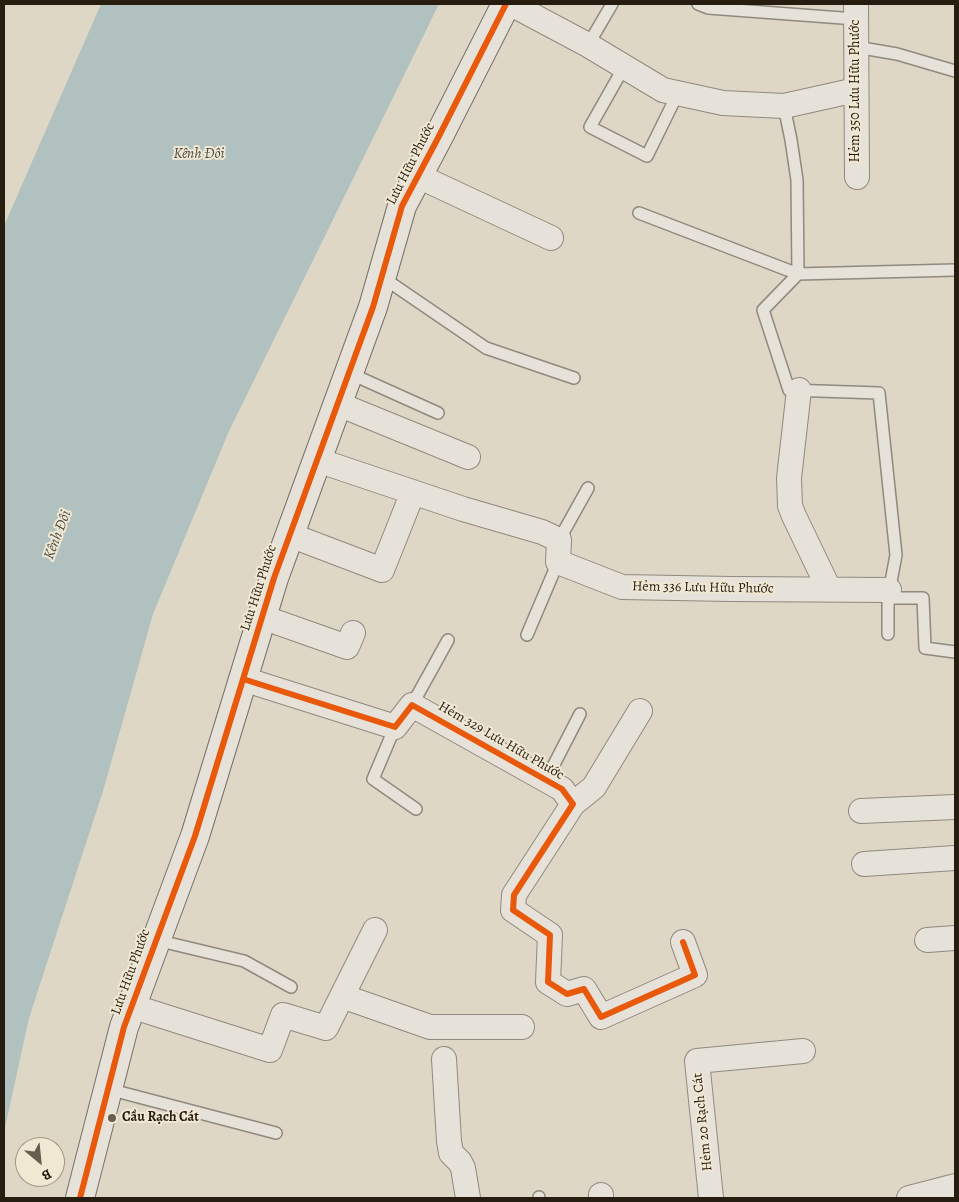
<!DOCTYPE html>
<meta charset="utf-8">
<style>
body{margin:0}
#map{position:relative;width:959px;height:1202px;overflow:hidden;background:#ded7c6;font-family:Alegreya,serif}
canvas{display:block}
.frame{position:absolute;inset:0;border:5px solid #271c10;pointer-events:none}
.north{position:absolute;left:15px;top:1137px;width:50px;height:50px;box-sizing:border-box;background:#f0e8d3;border:1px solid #a09685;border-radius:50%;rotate:152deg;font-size:14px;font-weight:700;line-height:20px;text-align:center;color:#271c10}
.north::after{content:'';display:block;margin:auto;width:18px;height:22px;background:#675d50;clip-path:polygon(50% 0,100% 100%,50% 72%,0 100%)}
</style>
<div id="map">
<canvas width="959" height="1202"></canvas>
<div class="frame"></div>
<div class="north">B</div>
</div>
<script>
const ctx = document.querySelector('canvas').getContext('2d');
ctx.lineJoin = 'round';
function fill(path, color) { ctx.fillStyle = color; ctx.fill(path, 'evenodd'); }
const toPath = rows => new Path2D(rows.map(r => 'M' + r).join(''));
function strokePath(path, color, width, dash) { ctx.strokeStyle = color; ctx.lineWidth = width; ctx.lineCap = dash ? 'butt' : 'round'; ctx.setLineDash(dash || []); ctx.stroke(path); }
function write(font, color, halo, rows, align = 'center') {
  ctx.font = font + ' Alegreya,serif'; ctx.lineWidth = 4; ctx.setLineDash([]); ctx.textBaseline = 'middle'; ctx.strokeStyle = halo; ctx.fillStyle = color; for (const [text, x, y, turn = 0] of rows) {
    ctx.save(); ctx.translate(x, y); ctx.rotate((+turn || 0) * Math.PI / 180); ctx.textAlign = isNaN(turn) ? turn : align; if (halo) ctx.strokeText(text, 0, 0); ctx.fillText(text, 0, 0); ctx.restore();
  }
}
fill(toPath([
 [101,4,439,4,229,431,153,614,103,791,29,1018,4,1132,4,226]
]), '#b0c1bf');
const lane = toPath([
 [698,4,708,8,856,19],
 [588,45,612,4],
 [856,47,897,54,955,71],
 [624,67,590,127,647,156,678,93],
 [784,106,791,140,797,180,798,274,763,310,789,390,879,393,896,555,888,598,888,634],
 [639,213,798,274,955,270],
 [382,277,486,348,574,378],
 [349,373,438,413],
 [559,540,588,488],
 [888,598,923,598,925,648,955,652],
 [527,635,558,562],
 [412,705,448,640],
 [395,727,373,779,416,809],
 [546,780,580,714],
 [156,940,244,961,291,987],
 [108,1089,276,1133],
 [539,1197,539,1198]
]);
const street = toPath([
 [511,4,588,45,663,90,723,103,784,106,856,90],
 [856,4,857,177],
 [418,176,551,238],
 [799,390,789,478,790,506,794,516,829,589],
 [338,404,468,457],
 [317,460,463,509,542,532,559,540,558,562,622,587,731,589,889,590],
 [290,535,382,570,413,492],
 [262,617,347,647,353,633],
 [243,679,395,727,412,705,562,789,573,804,514,895,513,910,550,935,548,982,567,994,584,989,601,1017,695,975,683,942],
 [573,804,594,787,640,711],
 [861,811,955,807],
 [864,864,955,858],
 [927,940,955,938],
 [342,996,430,1027,522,1027],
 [131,1006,270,1050,283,1015,326,1028,375,930],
 [444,1059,449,1141,451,1153,460,1162,463,1168,468,1198],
 [601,1198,601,1195],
 [711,1198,697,1061,803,1051],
 [909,1198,955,1186]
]);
const secondary = toPath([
 [80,1198,124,1027,195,836,274,578,373,307,402,206,438,138,506,4]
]);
strokePath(lane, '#8f897e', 14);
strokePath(street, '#8f897e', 26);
strokePath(secondary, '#767066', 30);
strokePath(lane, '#e6e2d9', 11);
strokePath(street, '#e6e2d9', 24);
strokePath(secondary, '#e6e2d9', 28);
strokePath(toPath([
 [243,679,395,727,412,705,562,789,573,804,514,895,513,910,550,935,548,982,567,994,584,989,601,1017,695,975,683,942],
 [80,1198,124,1027,195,836,274,578,373,307,402,206,438,138,506,4]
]), '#e8590c', 6);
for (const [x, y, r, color] of [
 [112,1118,5,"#675d50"]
]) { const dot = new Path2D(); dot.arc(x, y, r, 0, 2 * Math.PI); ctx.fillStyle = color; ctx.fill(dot); strokePath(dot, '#f0e8d3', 2); }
write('14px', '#271c10', '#f0e8d3', [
 ["Hẻm 350 Lưu Hữu Phước",856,91,-90],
 ["Lưu Hữu Phước",411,164,-63],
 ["Lưu Hữu Phước",259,588,-72],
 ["Hẻm 336 Lưu Hữu Phước",703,588,1],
 ["Hẻm 329 Lưu Hữu Phước",501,741,30],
 ["Lưu Hữu Phước",131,972,-70],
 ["Hẻm 20 Rạch Cát",703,1122,-96]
]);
write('bold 14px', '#271c10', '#f0e8d3', [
 ["Cầu Rạch Cát",122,1118]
], 'left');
write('italic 15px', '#4a4b44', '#f0e8d3', [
 ["Kênh Đôi",199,154],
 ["Kênh Đôi",58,535,-69]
]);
</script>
